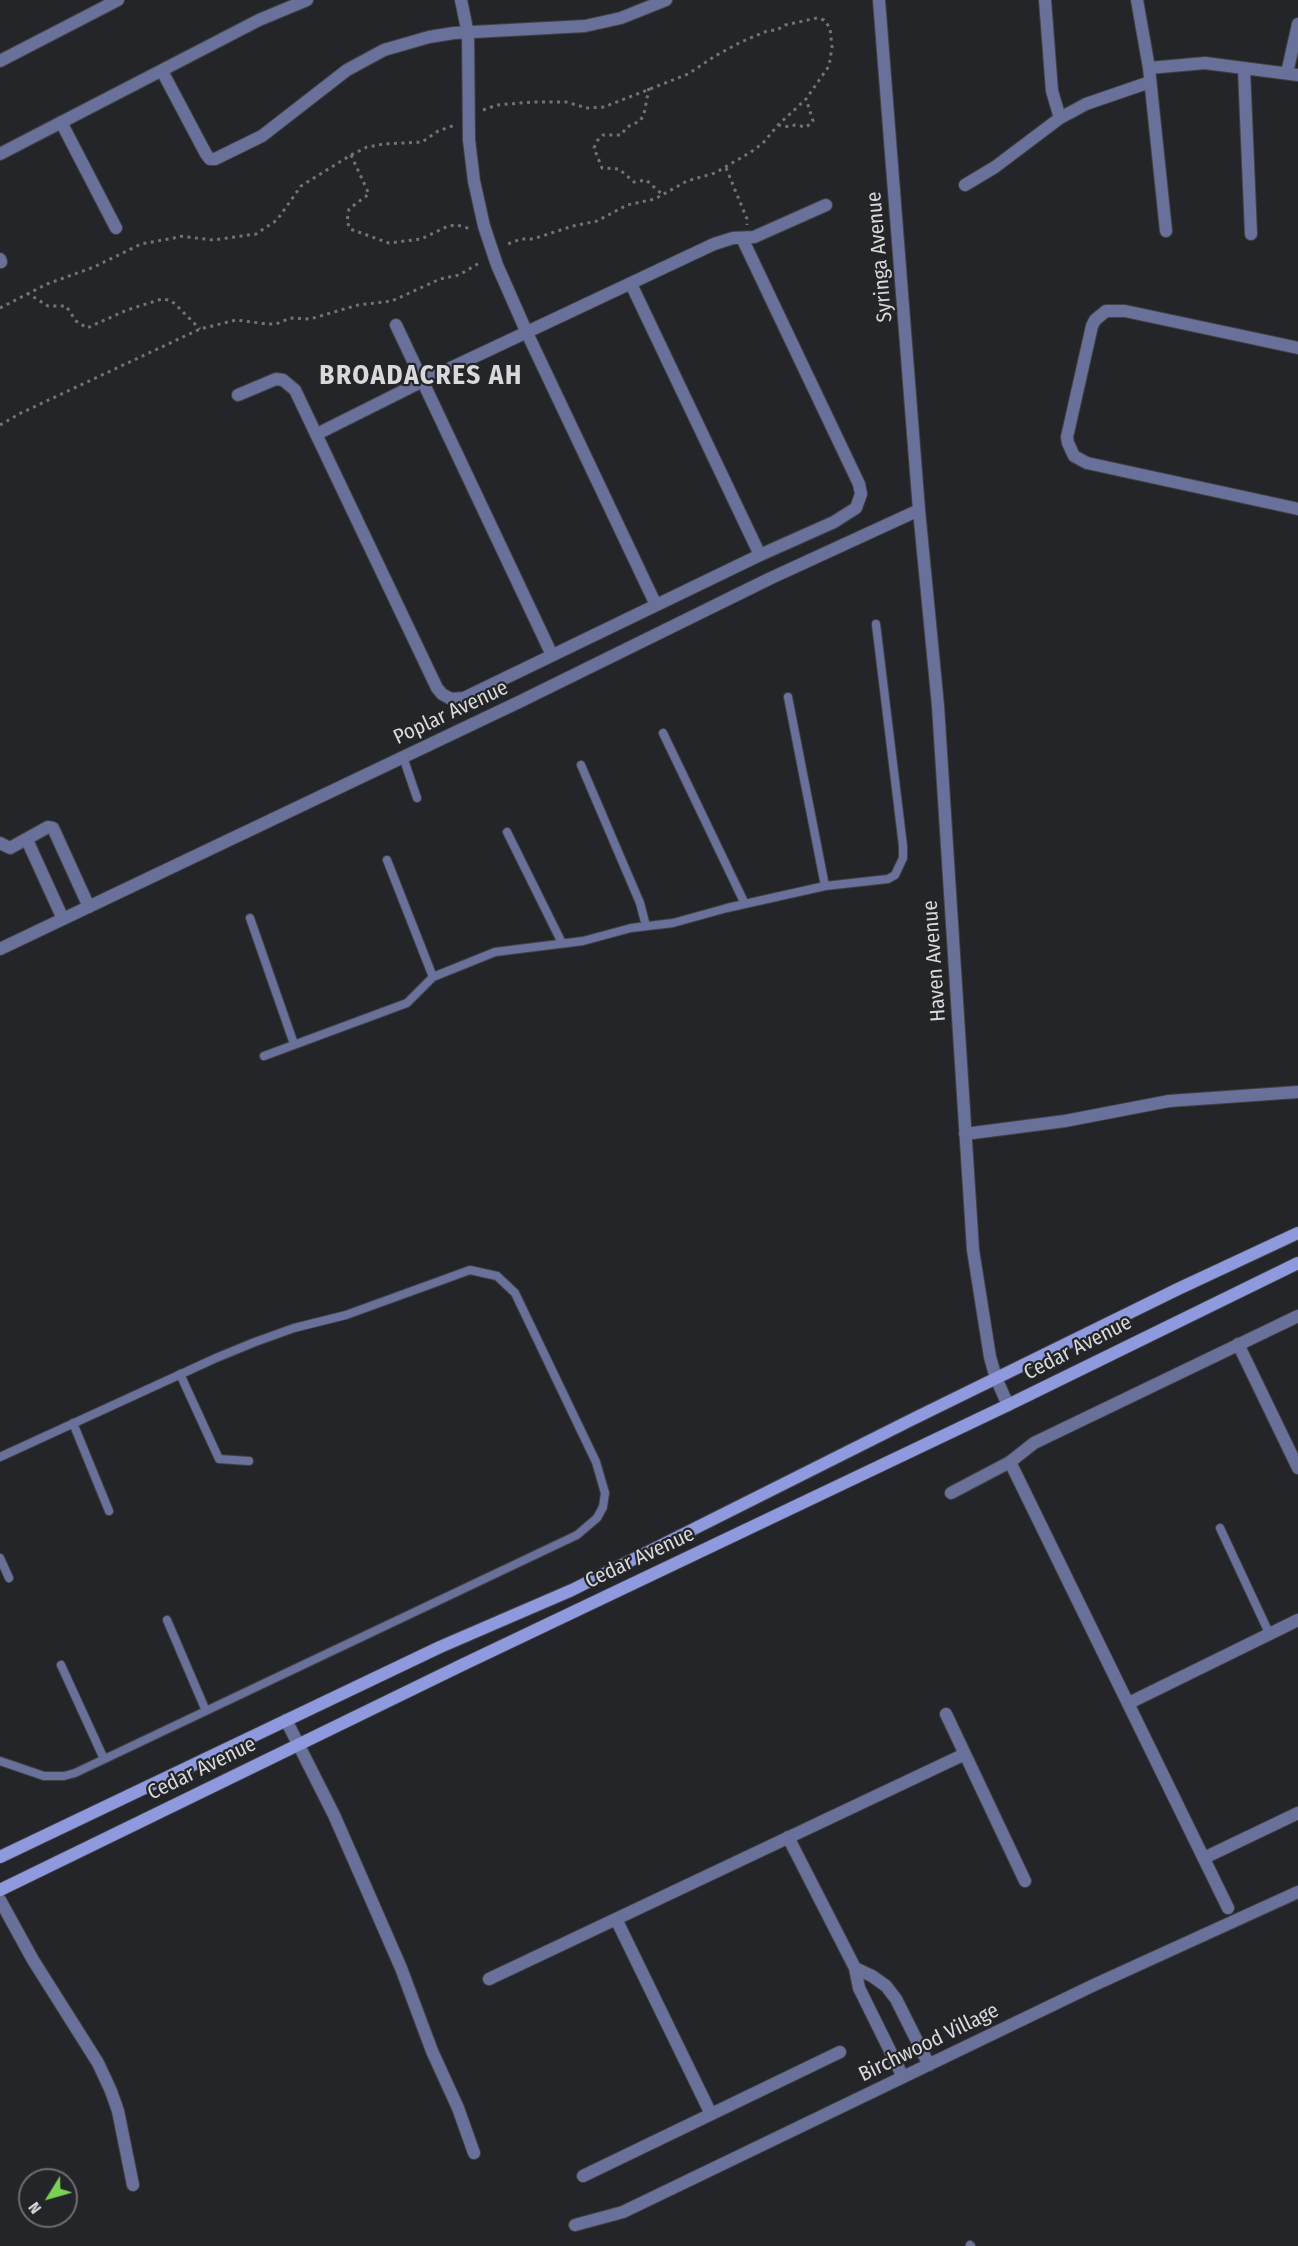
<!DOCTYPE html>
<style>
body{margin:0}
#map{position:relative;width:1298px;height:2246px;overflow:hidden;background:#242528;font-family:"Fira Sans Condensed",sans-serif}
canvas{display:block}
.north{position:absolute;left:18px;top:2168px;width:60px;height:60px;box-sizing:border-box;background:#242528;border:2px solid #6c6d70;border-radius:50%;rotate:233deg;font-size:16px;font-weight:700;line-height:24px;text-align:center;color:#d9d9db}
.north::after{content:'';display:block;margin:auto;width:21px;height:27px;background:#7ad156;clip-path:polygon(50% 0,100% 100%,50% 72%,0 100%)}
</style>
<div id="map">
<canvas width="1298" height="2246"></canvas>
<div class="north">N</div>
</div>
<script>
const ctx = document.querySelector('canvas').getContext('2d');
ctx.lineJoin = 'round';
const toPath = rows => new Path2D(rows.map(r => 'M' + r).join(''));
function strokePath(path, color, width, dash) { ctx.strokeStyle = color; ctx.lineWidth = width; ctx.lineCap = dash ? 'butt' : 'round'; ctx.setLineDash(dash || []); ctx.stroke(path); }
function write(font, color, halo, rows, align = 'center') {
  ctx.font = font + ' "Fira Sans Condensed",sans-serif'; ctx.lineWidth = 4.5; ctx.setLineDash([]); ctx.textBaseline = 'middle'; ctx.strokeStyle = halo; ctx.fillStyle = color; for (const [text, x, y, turn = 0] of rows) {
    ctx.save(); ctx.translate(x, y); ctx.rotate((+turn || 0) * Math.PI / 180); ctx.textAlign = isNaN(turn) ? turn : align; if (halo) ctx.strokeText(text, 0, 0); ctx.fillText(text, 0, 0); ctx.restore();
  }
}
const lane = toPath([
 [788,697,825,886],
 [663,733,745,904],
 [403,757,417,798],
 [581,765,640,903,646,926],
 [507,832,562,943],
 [387,860,433,977],
 [250,918,294,1044],
 [264,1056,407,1003,433,977,495,952,583,941,631,928,673,923,727,908,825,886,888,879,895,875,903,858,903,846,876,624],
 [180,1374,219,1459,249,1461],
 [73,1423,109,1511],
 [0,1457,216,1358,255,1342,294,1328,346,1315,470,1270,497,1276,515,1293,596,1462,605,1493,603,1507,597,1518,577,1535,75,1773,64,1776,44,1776,0,1761],
 [1220,1528,1270,1635],
 [0,1558,9,1578],
 [167,1620,206,1711],
 [61,1665,104,1759],
 [970,2245,971,2246]
]);
const street = toPath([
 [461,0,468,34,469,140,474,181,484,226,497,265,527,333,656,605],
 [879,0,919,510,938,706,973,1250,990,1357,996,1378,1008,1405],
 [1045,0,1052,91,1060,118],
 [1137,0,1149,68,1166,231],
 [0,61,118,0],
 [1149,68,1205,63,1298,75],
 [1244,69,1251,234],
 [162,71,206,154,210,159,215,159,262,136,347,70,384,50,429,37,454,33,585,26,621,18,666,0],
 [1287,73,1298,24],
 [61,122,116,228],
 [0,154,259,20,307,0],
 [965,185,995,167,1060,118,1086,104,1150,82],
 [0,259,1,262],
 [631,284,760,555],
 [396,325,552,655],
 [1298,348,1125,311,1106,311,1095,320,1092,326,1067,437,1068,443,1074,456,1087,463,1298,509],
 [238,395,276,379,283,380,295,390,437,688,442,694,451,699,464,698,760,555,834,522,856,508,861,494,859,484,742,238],
 [317,434,423,381,714,244,733,238,754,237,826,205],
 [27,840,63,919],
 [0,843,10,848,48,827,53,828,89,907],
 [0,949,519,702,771,578,919,510],
 [965,1134,1065,1121,1169,1101,1298,1092],
 [1238,1344,1298,1468],
 [1010,1462,1228,1908],
 [951,1493,1010,1462,1034,1443,1298,1316],
 [1129,1703,1298,1620],
 [946,1714,1025,1881],
 [286,1720,334,1815,363,1881,401,1968,432,2051,458,2108,474,2153],
 [788,1837,855,1968,859,1988,903,2077],
 [1204,1858,1298,1813],
 [0,1900,33,1960,98,2063,111,2091,118,2111,133,2185],
 [616,1919,711,2114],
 [855,1968,872,1976,886,1986,896,1999,929,2065],
 [489,1979,965,1754],
 [583,2176,840,2052],
 [575,2225,623,2212,1094,1985,1298,1892]
]);
const secondary = toPath([
 [0,1857,440,1647,572,1590,915,1418,1178,1289,1298,1233],
 [0,1890,462,1665,1008,1405,1298,1263]
]);
strokePath(lane, '#414245', 10);
strokePath(street, '#414245', 14);
strokePath(secondary, '#414245', 14);
strokePath(toPath([
 [649,88,644,114,640,121,627,127,621,135,603,135,597,141,594,148,602,168,619,169,634,182,646,180,663,195],
 [483,110,497,105,532,102,566,102,587,108,604,107,688,74,715,56,741,42,767,31,777,30,785,25,817,18,824,20,830,28,832,47,829,66,806,99,778,125,763,143,751,152,715,173,687,181,655,199,627,205,597,221,573,226,533,239,521,239,505,245],
 [778,125,790,127,795,125,806,127,810,124,813,121,806,99],
 [351,155,369,194,349,209,347,221,350,229,389,243,421,239,448,226,457,225,471,229],
 [726,168,747,219,747,225],
 [27,293,48,306,66,306,76,321,87,328,127,310,162,299,168,300,174,303,200,329],
 [0,308,47,284,94,267,141,244,174,238,179,236,213,240,256,234,277,220,301,186,351,155,367,147,384,144,422,142,438,131,455,125],
 [0,425,21,413,200,329,236,320,267,324,276,324,290,318,310,319,358,305,392,301,440,279,459,275,481,262]
]), '#737376', 3, [3, 4.5]);
strokePath(lane, '#69709a', 8);
strokePath(street, '#69709a', 12);
strokePath(secondary, '#8f9ade', 12);
write('21px', '#d9d9db', '#242528', [
 ["Syringa Avenue",880,257,-95],
 ["Poplar Avenue",451,713,-25],
 ["Haven Avenue",935,961,-94],
 ["Cedar Avenue",1078,1348,-27],
 ["Cedar Avenue",640,1558,-25],
 ["Cedar Avenue",202,1769,-26],
 ["Birchwood Village",929,2043,-26]
]);
ctx.letterSpacing = '1.5px';
write('bold 27px', '#d9d9db', '#242528', [
 ["BROADACRES AH",421,376]
]);
ctx.letterSpacing = '0px';
</script>
